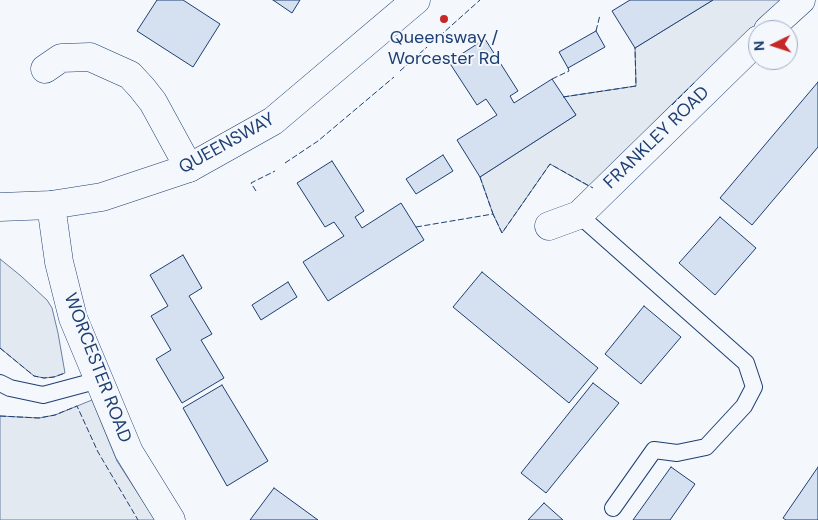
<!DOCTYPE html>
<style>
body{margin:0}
#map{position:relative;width:818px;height:520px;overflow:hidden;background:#f4f7fb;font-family:"DM Sans",sans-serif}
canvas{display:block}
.north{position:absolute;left:748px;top:20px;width:50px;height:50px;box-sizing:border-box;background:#f4f7fb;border:1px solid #9eadc5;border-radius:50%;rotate:266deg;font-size:14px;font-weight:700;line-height:20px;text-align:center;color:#1d3f73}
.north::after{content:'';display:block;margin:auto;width:18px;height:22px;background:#c62828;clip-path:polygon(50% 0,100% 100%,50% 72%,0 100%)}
</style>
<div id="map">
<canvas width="818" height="520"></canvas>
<div class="north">N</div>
</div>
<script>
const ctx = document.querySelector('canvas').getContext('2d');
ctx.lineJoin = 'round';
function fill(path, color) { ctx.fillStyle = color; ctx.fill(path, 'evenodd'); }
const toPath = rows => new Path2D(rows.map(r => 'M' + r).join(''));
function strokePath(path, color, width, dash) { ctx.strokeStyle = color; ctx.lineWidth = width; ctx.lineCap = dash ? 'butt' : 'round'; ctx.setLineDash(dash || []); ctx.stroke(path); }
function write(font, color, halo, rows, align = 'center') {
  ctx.font = font + ' "DM Sans",sans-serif'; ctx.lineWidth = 4; ctx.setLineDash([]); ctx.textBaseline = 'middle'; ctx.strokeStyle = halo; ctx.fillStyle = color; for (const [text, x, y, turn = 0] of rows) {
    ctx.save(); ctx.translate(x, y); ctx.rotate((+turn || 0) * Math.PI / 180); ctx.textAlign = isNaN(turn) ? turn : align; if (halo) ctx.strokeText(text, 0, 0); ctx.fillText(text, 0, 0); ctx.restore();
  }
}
const green = toPath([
 [713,0,786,0,690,87,646,130,592,188,550,164,502,233,493,214,480,177,576,115,563,97,636,86,635,48,713,0],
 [0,259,21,276,47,300,52,308,58,333,65,373,54,377,44,378,34,376,0,348,0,259],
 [92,400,117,461,155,520,0,520,0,416,39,418,55,415,92,400]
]);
fill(green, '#e3e9f0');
strokePath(green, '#687fa3', 1);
const building = toPath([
 [157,0,183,0,220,24,193,67,137,31,157,0],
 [273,0,300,0,292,13,273,0],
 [630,0,713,0,635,48,612,11,630,0],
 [596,31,605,47,568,68,559,52,596,31],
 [485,39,518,91,510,96,514,103,552,79,576,115,480,177,457,140,497,115,486,99,477,105,449,62,485,39],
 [818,82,818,147,752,225,720,198,818,82],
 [443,155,453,171,416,194,406,179,443,155],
 [332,161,364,211,355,217,362,228,401,203,424,240,328,301,303,262,344,236,334,222,325,227,297,183,332,161],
 [720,217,756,248,715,295,679,263,720,217],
 [183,255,202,288,189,296,212,334,201,340,224,378,182,403,156,359,171,350,151,316,168,306,150,275,183,255],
 [482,272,598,368,569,403,453,307,482,272],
 [288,282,297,297,261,320,252,305,288,282],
 [644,306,681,337,641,384,605,354,644,306],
 [593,383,619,403,546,493,521,473,593,383],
 [222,385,268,461,227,486,183,408,222,385],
 [671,467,695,484,670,520,633,520,671,467],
 [818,467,818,520,786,520,783,518,818,467],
 [274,488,318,520,250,520,274,488],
 [544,503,563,520,528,520,544,503]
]);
fill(building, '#d5e0f0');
strokePath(building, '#1d3f73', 1);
const service = toPath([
 [579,215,746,363,754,387,744,406,706,447,677,453,654,450,613,508],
 [0,383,10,388,43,395,99,380]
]);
const minor = toPath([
 [768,30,801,0],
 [45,69,61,58,90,57,130,75,142,88,153,102,189,168],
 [51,205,59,262,73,318,129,452,171,520],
 [549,226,579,215,758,40]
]);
const tertiary = toPath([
 [0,207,51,205,102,197,189,168,273,121,416,0]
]);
strokePath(service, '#1d3f73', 18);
strokePath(minor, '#1d3f73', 29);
strokePath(tertiary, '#1d3f73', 29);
strokePath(service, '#f4f7fb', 16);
strokePath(minor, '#f4f7fb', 28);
strokePath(tertiary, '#f4f7fb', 28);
strokePath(toPath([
 [596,31,600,15],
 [433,42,480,0],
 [400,71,427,47],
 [552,79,569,71,568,68],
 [563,97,636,86,635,48],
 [672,105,695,82],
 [285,163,318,141,394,77],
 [480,177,493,214],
 [256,191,251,183,275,171],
 [416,227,493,214,502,233,550,164,593,188],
 [0,348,34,376,44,378,54,377,65,373],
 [0,416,39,418,55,415,77,406,98,452,138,520]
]), '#1d3f73', 1, [6, 2.5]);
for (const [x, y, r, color] of [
 [444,19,5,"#c62828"]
]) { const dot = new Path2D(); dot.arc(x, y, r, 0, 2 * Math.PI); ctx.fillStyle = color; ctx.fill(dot); strokePath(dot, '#f4f7fb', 2); }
write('18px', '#1d3f73', '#f4f7fb', [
 ["Queensway /",444,38],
 ["Worcester Rd",444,59]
]);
write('18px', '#1d3f73', '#f4f7fb', [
 ["FRANKLEY ROAD",657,138,-44],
 ["QUEENSWAY",227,144,-29],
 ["WORCESTER ROAD",97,368,69]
]);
</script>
